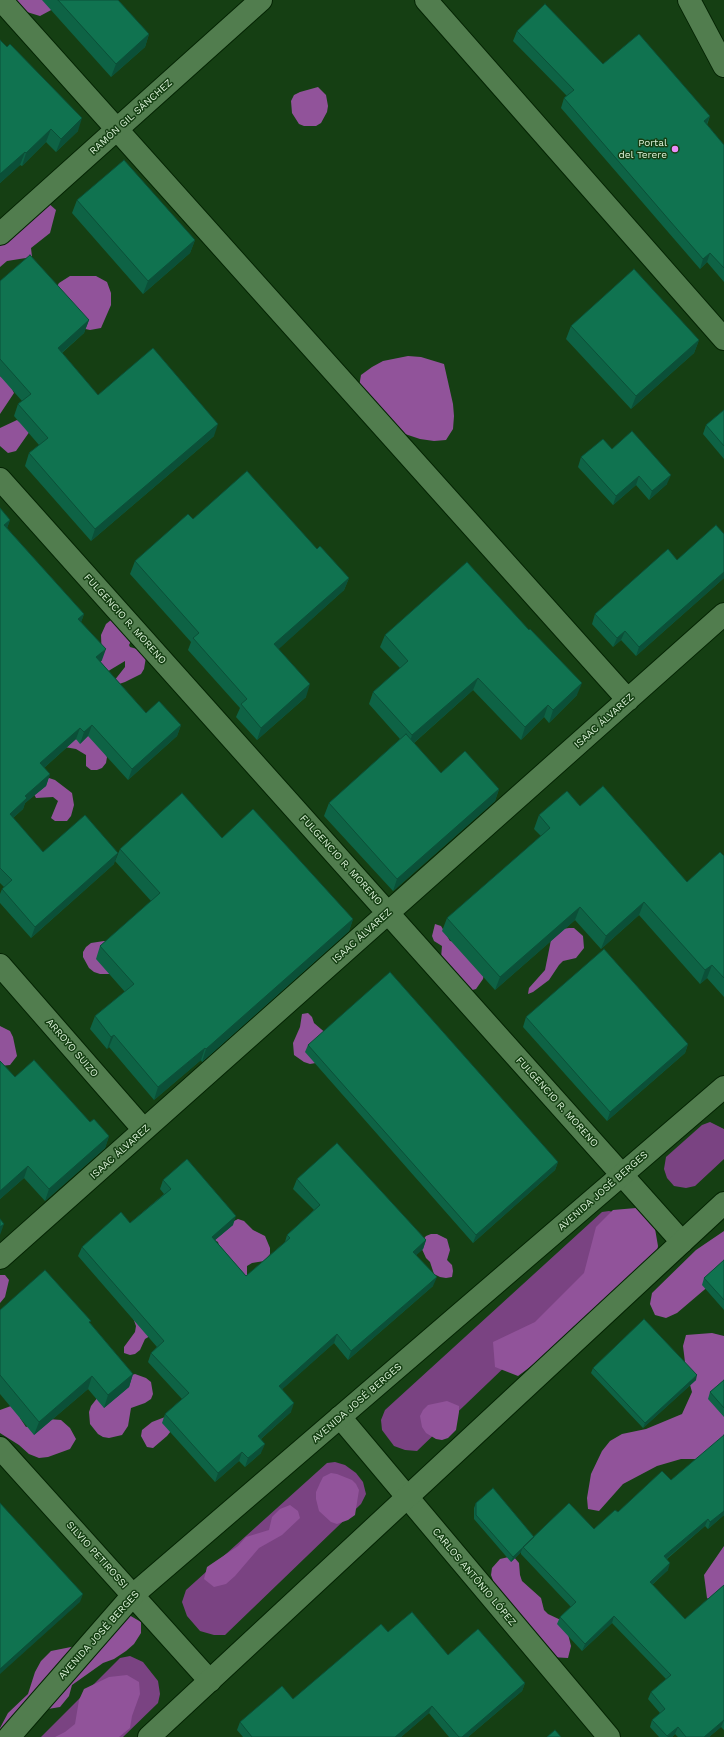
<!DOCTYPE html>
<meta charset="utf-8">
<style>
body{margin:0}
canvas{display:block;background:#153f13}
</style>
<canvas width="724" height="1737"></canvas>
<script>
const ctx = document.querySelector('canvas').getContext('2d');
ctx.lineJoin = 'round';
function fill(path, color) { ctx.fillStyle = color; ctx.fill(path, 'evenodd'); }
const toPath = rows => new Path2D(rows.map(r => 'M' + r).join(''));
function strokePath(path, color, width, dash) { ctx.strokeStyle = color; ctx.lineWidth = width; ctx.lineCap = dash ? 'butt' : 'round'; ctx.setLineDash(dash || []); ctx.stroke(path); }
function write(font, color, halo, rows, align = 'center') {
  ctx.font = font + ' "Work Sans",sans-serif'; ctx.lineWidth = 3; ctx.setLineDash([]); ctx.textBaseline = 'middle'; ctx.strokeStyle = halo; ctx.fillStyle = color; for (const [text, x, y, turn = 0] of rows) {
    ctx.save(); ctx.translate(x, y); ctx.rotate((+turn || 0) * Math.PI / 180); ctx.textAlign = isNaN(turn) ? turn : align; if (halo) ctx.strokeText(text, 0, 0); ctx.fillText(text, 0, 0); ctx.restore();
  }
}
fill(toPath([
 [710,1122,724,1129,724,1159,695,1186,686,1188,674,1186,667,1178,664,1169,666,1157,702,1125],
 [609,1211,622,1214,633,1244,417,1451,405,1450,394,1446,382,1430,381,1420,385,1410,602,1212],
 [335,1462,345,1465,356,1473,363,1482,366,1494,361,1504,225,1635,214,1635,200,1631,187,1616,182,1602,186,1590,327,1463],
 [130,1656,143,1662,158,1681,160,1694,158,1703,123,1737,41,1737,120,1658]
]), '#7a4382');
fill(toPath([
 [7,0,56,0,53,9,40,16,17,9],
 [318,87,326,95,328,106,327,112,321,123,316,126,304,126,299,124,292,113,291,101,294,95,300,92],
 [47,202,56,210,50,233,31,248,32,257,7,261,0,267,0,229],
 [70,276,96,276,107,282,111,293,111,305,101,328,90,330,77,327,45,307,59,283],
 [408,356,421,357,444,364,453,404,454,416,453,429,446,440,434,441,420,439,399,432,359,387,361,375,372,367,383,361],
 [0,376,9,383,14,393,0,414],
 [17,420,30,431,16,451,8,453,0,446,0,428],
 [117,618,132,639,129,645,130,647,137,649,146,657,144,669,141,674,125,682,119,684,114,681,125,667,125,661,105,673,98,665,102,660,101,635,106,624,111,620],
 [91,733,107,757,106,763,102,768,97,770,91,770,86,766,86,755,76,749,59,746,70,738,80,740],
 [49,778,55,780,72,793,74,805,71,816,67,821,55,821,51,818,58,801,53,797,36,798,33,792,37,782],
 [435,924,441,926,450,941,456,942,484,973,483,979,476,989,465,992,455,979,457,973,451,972,441,958,442,946,434,941,432,936],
 [569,928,574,928,583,936,584,948,576,958,563,961,559,965,549,980,533,992,528,994,529,988,545,970,551,940,563,929],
 [104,941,111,942,113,974,100,974,94,972,89,968,83,957,83,952,86,947,91,943],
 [308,1013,312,1017,314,1023,328,1035,321,1062,310,1064,304,1062,294,1055,293,1043,300,1027,302,1014],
 [0,1026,10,1031,13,1037,17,1056,10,1065,0,1066],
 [636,1208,654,1223,658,1246,654,1269,596,1318,518,1376,495,1367,493,1342,535,1322,584,1273,596,1227,613,1210],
 [238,1219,244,1221,253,1230,265,1236,270,1248,270,1254,264,1261,252,1263,247,1266,247,1278,219,1246,218,1242,213,1239,232,1222],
 [724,1231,724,1273,677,1313,666,1318,655,1315,650,1304,652,1293,696,1250],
 [431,1234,437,1234,447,1239,450,1250,447,1260,452,1265,453,1271,452,1277,446,1278,440,1277,434,1274,430,1262,426,1258,421,1247,422,1241,426,1236],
 [0,1275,5,1275,9,1280,5,1297,0,1303],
 [132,1315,150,1336,145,1339,140,1350,135,1354,130,1355,124,1353,124,1347,135,1332,136,1326],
 [712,1333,724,1336,724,1434,721,1443,704,1459,681,1459,657,1466,623,1484,599,1511,588,1509,587,1498,591,1474,602,1451,610,1441,622,1434,646,1429,682,1414,692,1392,686,1370,683,1346,686,1335],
 [135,1374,146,1378,151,1382,153,1394,151,1399,145,1403,131,1408,128,1426,122,1435,109,1438,103,1437,98,1434,90,1424,89,1412,91,1406,98,1397,129,1376],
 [447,1401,459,1406,459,1412,456,1430,448,1438,442,1440,436,1439,426,1433,422,1427,420,1416,423,1410,428,1405],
 [11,1406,24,1409,20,1418,26,1427,48,1419,61,1420,70,1428,76,1439,70,1449,48,1457,39,1458,29,1454,19,1445,0,1433,0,1410],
 [165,1417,171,1431,167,1436,153,1448,147,1447,141,1436,142,1430,152,1422],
 [331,1473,337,1474,352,1480,356,1484,359,1490,355,1515,348,1520,337,1524,331,1522,319,1511,316,1499,316,1492,320,1483,323,1477],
 [290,1505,298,1511,300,1518,282,1535,259,1548,235,1576,226,1584,214,1587,204,1579,207,1567,238,1546,246,1537,269,1530,272,1517,280,1509],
 [724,1546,724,1605,717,1605,707,1598,704,1575],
 [513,1556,519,1563,520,1575,522,1581,541,1598,544,1610,548,1614,565,1622,571,1646,568,1658,551,1657,495,1586,491,1575,492,1568,500,1559],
 [129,1615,141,1622,141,1633,134,1644,126,1651,114,1659,103,1663,72,1685,69,1696,60,1707,48,1709,37,1716,24,1735,25,1737,0,1737,0,1728,8,1713,28,1694,35,1672,41,1661,51,1651,76,1646],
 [127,1675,139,1682,140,1694,132,1716,130,1728,119,1737,55,1737,65,1732,75,1724,79,1700,84,1689,109,1677]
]), '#91539a');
const minor = toPath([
 [1,0,628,700],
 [426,0,724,339],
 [0,234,261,0],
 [0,479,682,1242],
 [0,965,144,1130],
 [0,1258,724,614],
 [340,1417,609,1737],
 [0,1448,210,1681]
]);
const secondary = toPath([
 [689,0,724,66],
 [9,1737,133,1595,724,1087],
 [149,1737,724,1203]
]);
strokePath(minor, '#042403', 24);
strokePath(secondary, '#042403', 24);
strokePath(minor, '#517d4e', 22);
strokePath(secondary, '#517d4e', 22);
fill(toPath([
 [42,0,118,0,149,34,145,47,111,77],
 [517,31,603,64,710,116,707,125,724,145,724,282,707,262,700,269,561,108,564,98,567,96,513,41],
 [0,40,78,131,56,152,46,142,22,166,20,165,0,183],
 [77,200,195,240,190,253,143,294,72,213],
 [0,281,89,320,84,333,62,353,98,395,214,436,91,541,25,466,29,453,39,445,14,416,18,404,22,401,0,376],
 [571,326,699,340,694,353,631,409,566,339],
 [724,410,724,459,703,434,706,425],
 [612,449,667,484,649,500,636,485,613,505,578,467,581,457],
 [0,508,10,520,7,528,84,614,81,622,102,660,100,661,146,713,181,725,177,736,128,780,88,736,80,744,76,739,44,768,50,774,46,786,25,803,23,809,13,818,43,852,114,864,31,938,0,903,0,894,2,889,4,887,0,883],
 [724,534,724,578,636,656,621,640,613,647,592,624,595,614,677,560],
 [317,549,349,578,344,590,278,649,306,697,257,740,236,717,240,708,188,650,191,642,130,574,135,561],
 [385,635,577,695,549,723,544,717,521,740,473,690,414,743,441,773,499,789,495,801,393,891,324,816,329,803,400,739,369,704,373,692,400,668,380,647],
 [580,806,687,882,724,856,724,997,707,978,700,984,639,915,601,949,575,920,495,990,442,931,447,918,541,836,534,829,539,815],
 [222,838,353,919,349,931,202,1062,201,1060,154,1100,109,1047,107,1049,90,1029,95,1016,125,992,96,959,100,946,151,901,115,861,120,849],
 [526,1017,688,1044,685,1053,607,1121,523,1027],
 [308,1045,558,1162,555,1170,473,1243,305,1052],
 [0,1061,15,1077,90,1122,109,1136,105,1148,45,1201,24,1178,0,1199],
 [297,1179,426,1240,423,1249,416,1255,433,1286,348,1360,334,1343,282,1389,291,1412,261,1439,261,1453,245,1467,239,1461,215,1482,162,1423,165,1414,182,1399,148,1362,151,1353,157,1347,78,1256,82,1247,130,1223,164,1194,160,1189,163,1180,233,1225,215,1240,246,1276,285,1242,287,1235,314,1210,293,1189],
 [724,1260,724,1310,702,1285,704,1278],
 [0,1310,90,1323,133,1374,129,1387,104,1408,88,1389,34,1435,0,1394],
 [593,1368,696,1380,643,1428,591,1373],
 [724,1380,724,1417,708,1399,710,1392],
 [671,1480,724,1515,708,1529,705,1526,667,1559,668,1570,652,1585,685,1619,724,1585,724,1730,721,1727,709,1737,678,1737,675,1734,672,1737,659,1737,650,1727,652,1720,660,1713,648,1699,651,1692,666,1679,612,1623,582,1651,557,1624,560,1617,571,1607,521,1554,521,1552,511,1562,474,1519,474,1508,476,1503,534,1537,594,1529,618,1512],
 [388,1632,525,1683,522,1691,468,1737,449,1737,429,1713,401,1737,243,1737,237,1730,240,1722,293,1699]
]), '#0e6345');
fill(toPath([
 [149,34,145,47,111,77,116,64],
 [710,116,706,125,704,121],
 [82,118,78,131,56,152,61,139],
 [51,129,46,142,22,166,26,153],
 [25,152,20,165,0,183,0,174],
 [195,240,190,253,143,294,148,281],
 [710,253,707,262,700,269,703,259],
 [89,320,84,333,53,360,58,348],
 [699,340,694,353,631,409,636,396],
 [218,424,214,436,91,541,95,529],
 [671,475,667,484,649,500,652,491],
 [639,476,636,485,613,505,616,496],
 [10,520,6,531,4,525],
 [724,572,724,578,636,656,639,647],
 [349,578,344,590,270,657,274,644],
 [84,614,80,625,78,619],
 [625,631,621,640,613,647,617,638],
 [106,649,102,660,92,668,96,657],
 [478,678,473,690,408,748,412,735],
 [582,683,577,695,549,723,553,710],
 [310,684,306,697,257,740,261,728],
 [548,705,544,717,521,740,525,727],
 [92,725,88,736,80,744,84,732],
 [181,725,177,736,128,780,132,769],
 [80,728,76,739,36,775,40,763],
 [50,774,46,786,25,803,23,809,5,825,10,814,25,796],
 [499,789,495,801,393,891,397,879],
 [118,853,114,864,31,938,35,927],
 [644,902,639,915,601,949,606,936],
 [580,907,575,920,495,990,500,977],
 [353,919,349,931,202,1062,206,1049],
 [712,965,707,978,700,984,705,970],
 [114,1035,109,1047,107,1049,111,1037],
 [688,1044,685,1053,607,1121,610,1112],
 [205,1048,201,1060,154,1100,158,1087],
 [109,1136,105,1148,45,1201,49,1189],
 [558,1162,555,1170,473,1243,476,1235],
 [28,1166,24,1178,0,1199,0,1191],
 [236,1216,233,1225,208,1246,212,1237],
 [4,1224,0,1235,0,1227],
 [426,1240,423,1249,410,1261,413,1252],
 [437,1277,433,1286,348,1360,351,1351],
 [337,1334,334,1343,276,1395,279,1386],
 [133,1374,129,1387,104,1408,108,1395],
 [697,1375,696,1380,643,1428,645,1423],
 [92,1376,88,1389,34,1435,39,1422],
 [294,1403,291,1412,254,1445,258,1436],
 [265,1444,261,1453,245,1467,248,1458],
 [242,1452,239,1461,215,1482,218,1473],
 [724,1511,724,1515,708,1529,710,1522],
 [708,1519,705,1526,661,1563,664,1556],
 [523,1547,521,1552,511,1562,513,1557],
 [670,1563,668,1570,647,1589,650,1582],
 [83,1594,80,1602,0,1674,0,1669],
 [614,1616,612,1623,582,1651,585,1644],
 [525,1683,522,1691,468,1737,462,1737],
 [432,1706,429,1713,401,1737,395,1737],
 [724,1720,721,1727,709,1737,704,1737],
 [678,1727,675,1734,672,1737,667,1737]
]), '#0b5038');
const building = toPath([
 [58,0,118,0,149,34,116,64,58,0],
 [545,4,603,64,639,34,710,116,704,121,724,145,724,268,710,253,703,259,670,221,564,98,574,90,517,31,545,4],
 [0,40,7,47,10,44,82,118,61,139,51,129,26,153,25,152,0,174,0,40],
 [124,160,195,240,148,281,77,200,124,160],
 [30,255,89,320,58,348,98,395,153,348,218,424,95,529,29,453,48,438,18,404,31,394,0,359,0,281,30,255],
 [634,269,699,340,636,396,571,326,634,269],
 [724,410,724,446,706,425,724,410],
 [632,431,671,475,652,491,639,476,616,496,581,457,603,439,612,449,632,431],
 [247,471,317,549,320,546,349,578,274,644,310,684,261,728,241,704,247,699,193,638,199,633,135,561,188,514,193,519,247,471],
 [0,508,10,520,4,525,84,614,78,619,106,649,96,657,146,713,159,701,181,725,132,769,92,725,84,732,80,728,40,763,50,774,25,796,27,798,10,814,43,852,85,815,118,853,35,927,2,889,12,880,0,868,0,508],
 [716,525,724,534,724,572,639,647,625,631,617,638,595,614,668,549,677,560,716,525],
 [467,562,529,630,530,629,582,683,553,710,548,705,525,727,478,678,412,735,373,692,408,661,385,635,467,562],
 [406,734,441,773,465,751,499,789,397,879,329,803,406,734],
 [603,786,687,882,720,852,724,856,724,978,712,965,705,970,644,902,606,936,580,907,500,977,447,918,550,828,539,815,567,791,580,806,603,786],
 [182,793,222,838,253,809,353,919,206,1049,205,1048,158,1087,114,1035,111,1037,95,1016,134,984,100,946,160,893,120,849,182,793],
 [604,949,688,1044,610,1112,526,1017,604,949],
 [390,972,558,1162,476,1235,308,1045,390,972],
 [34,1060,90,1122,94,1119,109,1136,49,1189,28,1166,0,1191,0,1061,15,1077,34,1060],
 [337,1143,426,1240,413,1252,437,1277,351,1351,337,1334,279,1386,294,1403,258,1436,265,1444,248,1458,242,1452,218,1473,165,1414,189,1393,151,1353,164,1341,82,1247,121,1212,130,1223,171,1189,163,1180,187,1159,236,1216,212,1237,246,1276,290,1238,287,1235,320,1205,297,1179,337,1143],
 [0,1219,4,1224,0,1227,0,1219],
 [724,1260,724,1300,704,1278,724,1260],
 [45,1270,91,1321,89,1322,133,1374,108,1395,92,1376,39,1422,0,1375,0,1310,45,1270],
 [644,1319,697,1375,645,1423,593,1368,644,1319],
 [724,1380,724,1408,710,1392,724,1380],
 [724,1435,724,1511,710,1522,708,1519,664,1556,670,1563,650,1582,685,1619,724,1585,724,1721,724,1720,704,1737,686,1737,678,1727,667,1736,652,1720,665,1709,651,1692,671,1675,614,1616,585,1644,560,1617,576,1602,523,1547,569,1503,594,1529,615,1510,618,1512,662,1471,671,1480,724,1435],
 [493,1488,534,1537,513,1557,476,1515,476,1503,493,1488],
 [0,1503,83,1594,0,1669,0,1503],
 [412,1612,448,1655,478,1629,525,1683,462,1737,459,1737,432,1706,395,1737,252,1737,240,1722,282,1686,293,1699,381,1624,388,1632,412,1612],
 [555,1730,561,1737,547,1737,555,1730]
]);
fill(building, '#107350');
strokePath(building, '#0b5038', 1);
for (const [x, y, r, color] of [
 [675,149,4,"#ed8cfa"]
]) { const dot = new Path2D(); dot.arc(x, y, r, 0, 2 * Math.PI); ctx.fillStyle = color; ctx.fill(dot); strokePath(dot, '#153f13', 1.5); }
write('10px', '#ddf4da', '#153f13', [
 ["RAMÓN GIL SÁNCHEZ",131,117,-42],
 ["FULGENCIO R. MORENO",125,619,48],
 ["ISAAC ÁLVAREZ",604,721,-42],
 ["FULGENCIO R. MORENO",341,860,48],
 ["ISAAC ÁLVAREZ",362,936,-42],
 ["ARROYO SUIZO",72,1048,49],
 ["FULGENCIO R. MORENO",557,1102,48],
 ["ISAAC ÁLVAREZ",120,1152,-42],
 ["AVENIDA JOSÉ BERGES",603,1191,-41],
 ["AVENIDA JOSÉ BERGES",357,1403,-41],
 ["SILVIO PETIROSSI",97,1555,48],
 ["CARLOS ANTÔNIO LÓPEZ",474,1577,50],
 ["AVENIDA JOSÉ BERGES",99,1635,-48]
]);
write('10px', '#ddf4da', '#153f13', [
 ["Portal",667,143],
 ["del Terere",667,155]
], 'right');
</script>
